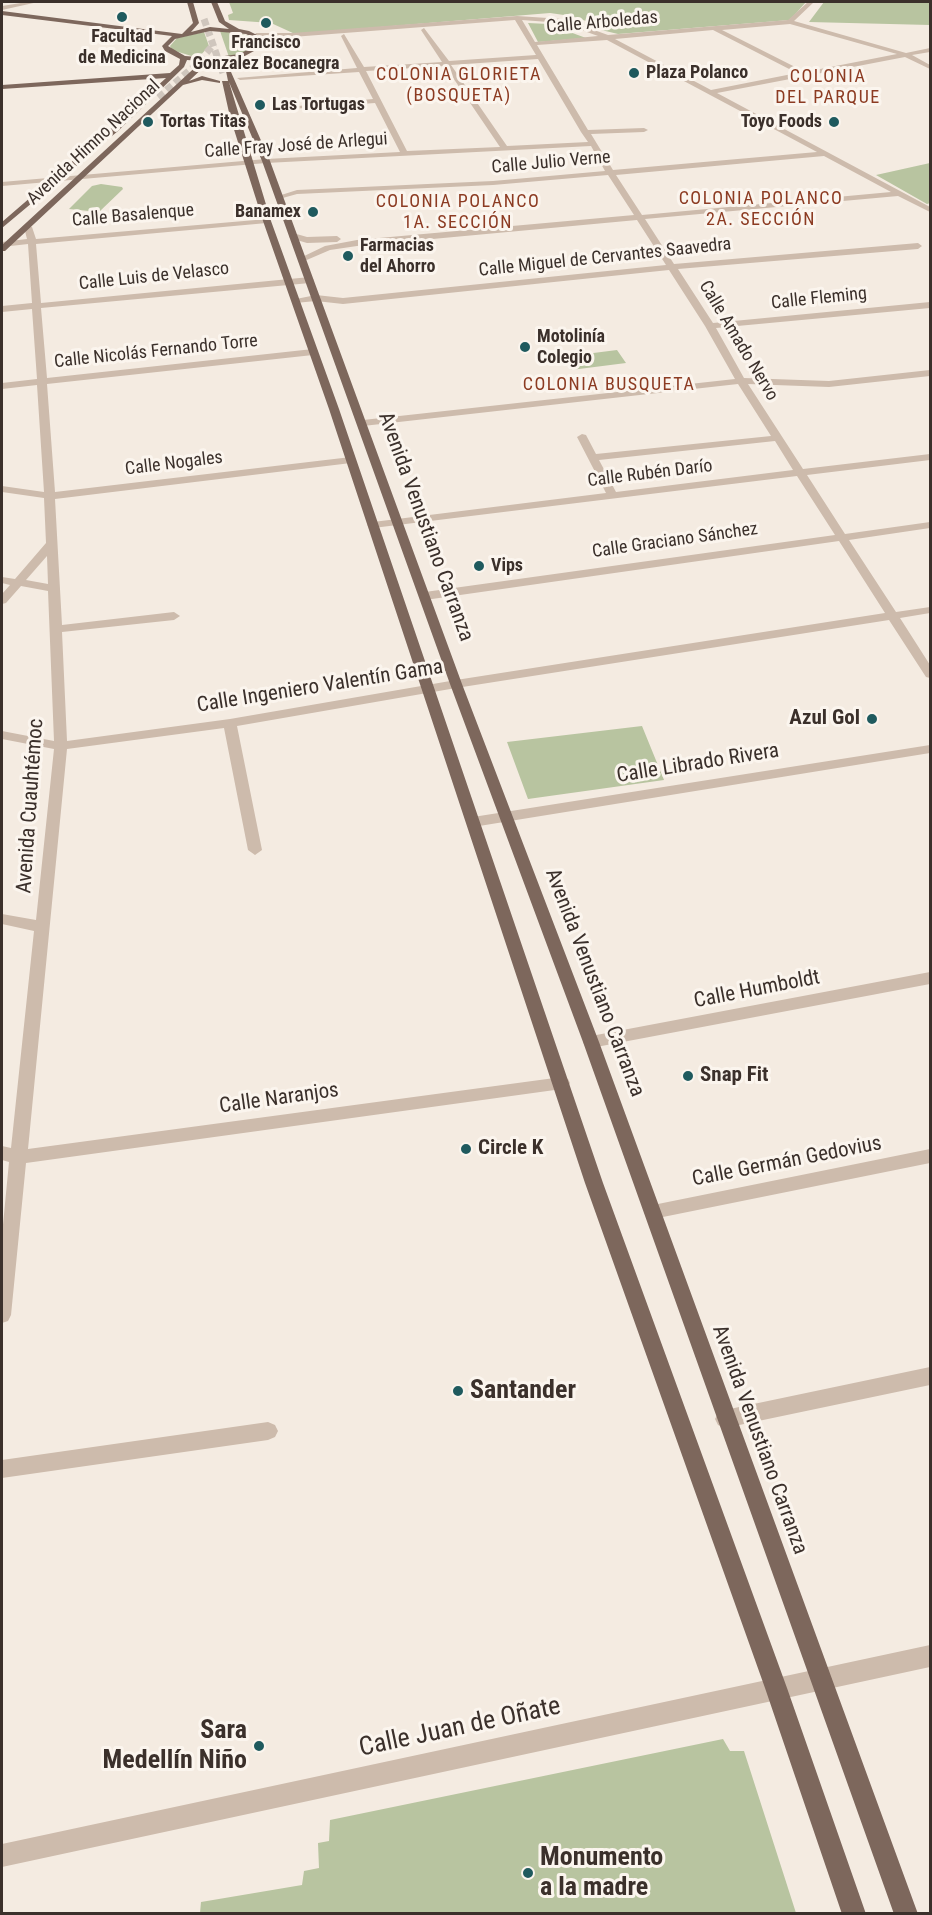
<!DOCTYPE html>
<meta charset="utf-8">
<style>
body{margin:0}
#map{position:relative;width:932px;height:1915px;overflow:hidden;background:#f4ebe1;font-family:"Roboto Condensed",sans-serif}
canvas{display:block}
.frame{position:absolute;inset:0;border:3px solid #3b302b;pointer-events:none}
</style>
<div id="map">
<canvas width="932" height="1915"></canvas>
<div class="frame"></div>
</div>
<script>
const ctx = document.querySelector('canvas').getContext('2d');
ctx.lineJoin = 'round';
function fill(path, color) { ctx.fillStyle = color; ctx.fill(path, 'evenodd'); }
const toPath = rows => new Path2D(rows.map(r => 'M' + r).join(''));
function strokePath(path, color, width, dash) { ctx.strokeStyle = color; ctx.lineWidth = width; ctx.lineCap = dash ? 'butt' : 'round'; ctx.setLineDash(dash || []); ctx.stroke(path); }
function write(font, color, halo, rows, align = 'center') {
  ctx.font = font + ' "Roboto Condensed",sans-serif'; ctx.lineWidth = 6; ctx.setLineDash([]); ctx.textBaseline = 'middle'; ctx.strokeStyle = halo; ctx.fillStyle = color; for (const [text, x, y, turn = 0] of rows) {
    ctx.save(); ctx.translate(x, y); ctx.rotate((+turn || 0) * Math.PI / 180); ctx.textAlign = isNaN(turn) ? turn : align; if (halo) ctx.strokeText(text, 0, 0); ctx.fillText(text, 0, 0); ctx.restore();
  }
}
fill(toPath([
 [229,2,806,2,790,20,618,34,593,28,595,24,571,16,550,13,295,34,271,23,229,20,228,15,233,13],
 [824,2,930,2,930,25,809,22],
 [528,23,548,24,586,38,538,42],
 [220,31,252,36,257,45,248,52,229,57],
 [204,32,209,46,198,58,172,50,170,46,177,38],
 [930,163,930,203,927,204,876,175],
 [101,184,122,187,123,189,99,212,69,209,92,186],
 [617,350,626,363,571,370,562,357],
 [642,726,664,780,528,799,507,742],
 [723,1739,730,1751,744,1751,796,1913,200,1913,201,1902,302,1885,304,1871,319,1868,318,1843,329,1841,330,1820]
]), '#b8c4a0');
strokePath(toPath([
 [204,19,223,73],
 [158,97,196,65,214,44]
]), '#cfc6bd', 7, [7, 4]);
fill(toPath([
 [27,2,38,2,2,10,2,6,27,2],
 [808,2,814,2,794,21,906,53,930,48,930,52,912,55,930,65,930,69,905,57,717,93,930,207,930,212,898,196,645,219,674,264,918,243,922,246,918,249,678,269,713,323,930,302,930,308,716,328,744,378,829,381,930,370,930,376,829,387,748,384,803,469,930,454,930,460,807,475,845,534,930,522,930,528,849,540,896,612,930,607,930,613,900,618,930,665,930,678,926,677,889,620,456,688,237,726,262,850,255,855,248,850,224,728,67,749,28,1149,562,1077,568,1079,570,1083,568,1087,562,1089,26,1163,11,1315,8,1321,2,1323,2,1235,9,1162,2,1160,2,1146,11,1148,34,931,2,924,2,914,36,920,54,749,2,739,2,731,54,741,48,591,21,586,6,603,2,604,2,594,10,585,2,583,2,577,15,579,46,543,44,498,2,492,2,486,44,492,37,385,2,389,2,383,37,379,32,309,2,312,2,306,32,303,28,244,2,247,2,242,27,239,24,227,28,225,32,227,36,239,267,219,271,221,267,223,36,244,41,303,310,277,314,280,310,283,41,308,47,378,313,349,318,352,313,355,47,384,55,492,351,457,356,460,351,463,55,499,62,625,174,612,180,616,174,620,62,632,67,741,230,719,456,680,885,613,839,541,425,600,419,596,425,592,835,535,797,476,373,528,367,525,373,522,606,493,577,437,582,434,586,435,596,454,771,436,738,384,363,426,358,423,363,420,735,379,705,326,669,270,343,304,316,301,295,303,291,300,316,295,343,298,666,265,637,220,357,246,330,250,302,262,298,259,325,246,357,240,634,215,608,175,493,185,297,194,279,199,275,197,297,190,493,181,605,171,591,146,266,163,2,186,2,182,266,159,400,152,375,103,291,109,287,107,373,99,359,72,240,80,237,78,357,68,341,36,344,34,364,67,442,62,421,30,424,28,449,61,536,55,515,20,292,37,254,36,256,33,292,33,517,16,563,19,608,35,788,20,808,2],
 [522,20,562,23,598,36,535,42,522,20],
 [790,24,897,54,805,72,722,30,790,24],
 [713,30,797,73,711,90,615,39,713,30],
 [607,40,817,152,613,170,591,134,644,132,648,130,644,128,588,130,537,45,607,40],
 [538,59,581,132,588,142,507,146,451,65,538,59],
 [445,66,500,147,407,151,366,71,445,66],
 [824,156,891,192,642,215,616,175,824,156],
 [775,441,793,470,616,492,599,460,775,441],
 [47,556,48,584,26,580,47,556],
 [293,233,307,237,337,236,341,239,337,242,307,243,290,238,289,236,293,233],
 [930,745,930,753,473,827,466,822,473,817,930,745],
 [930,972,930,984,591,1048,585,1046,583,1042,585,1038,591,1036,930,972],
 [930,1149,930,1163,653,1219,647,1217,644,1212,647,1207,653,1205,930,1149],
 [930,1367,930,1385,725,1428,718,1425,715,1419,718,1413,725,1410,930,1367],
 [268,1422,275,1425,278,1431,275,1437,268,1440,2,1478,2,1460,268,1422],
 [930,1645,930,1667,2,1867,2,1844,930,1645]
]), '#cdbbac');
fill(toPath([
 [187,2,193,2,199,23,191,32,210,27,229,29,219,22,211,2,217,2,225,21,239,29,249,31,263,38,265,45,243,57,209,62,189,81,202,76,220,81,220,83,202,80,183,85,5,251,2,251,2,245,202,61,187,60,184,67,118,131,2,228,2,222,112,127,166,78,2,89,2,85,170,73,179,65,180,59,165,51,162,46,172,36,2,15,2,11,182,34,193,23,187,2],
 [210,31,246,34,258,40,259,44,239,54,210,58,185,56,168,46,175,39,210,31],
 [226,71,231,72,270,161,462,684,599,1042,918,1914,894,1914,583,1042,450,684,262,161,229,82,271,221,339,409,603,1183,787,1688,866,1914,842,1914,765,1688,585,1183,329,409,263,221,230,117,222,81,228,81,226,71]
]), '#7d675c');
for (const [x, y, r, color] of [
 [122,17,6,"#1f5a5e"],
 [266,23,6,"#1f5a5e"],
 [634,73,6,"#1f5a5e"],
 [260,105,6,"#1f5a5e"],
 [148,122,6,"#1f5a5e"],
 [834,122,6,"#1f5a5e"],
 [313,212,6,"#1f5a5e"],
 [348,256,6,"#1f5a5e"],
 [525,347,6,"#1f5a5e"],
 [479,566,6,"#1f5a5e"],
 [872,719,6,"#1f5a5e"],
 [688,1076,6,"#1f5a5e"],
 [466,1149,6,"#1f5a5e"],
 [458,1391,6,"#1f5a5e"],
 [259,1746,6,"#1f5a5e"],
 [528,1873,6,"#1f5a5e"]
]) { const dot = new Path2D(); dot.arc(x, y, r, 0, 2 * Math.PI); ctx.fillStyle = color; ctx.fill(dot); strokePath(dot, '#fbf5ee', 2); }
write('18px', '#3b302b', '#fbf5ee', [
 ["Calle Arboledas",602,23,-5],
 ["Avenida Himno Nacional",94,143,-43],
 ["Calle Fray José de Arlegui",296,146,-4],
 ["Calle Julio Verne",551,163,-5],
 ["Calle Basalenque",133,216,-5],
 ["Calle Miguel de Cervantes Saavedra",605,258,-6],
 ["Calle Luis de Velasco",154,277,-6],
 ["Calle Fleming",819,299,-6],
 ["Calle Amado Nervo",738,341,59],
 ["Calle Nicolás Fernando Torre",156,352,-6],
 ["Calle Nogales",174,464,-7],
 ["Calle Rubén Darío",650,474,-7],
 ["Calle Graciano Sánchez",675,541,-8]
]);
write('bold 18px', '#3b302b', '#fbf5ee', [
 ["Facultad",122,37,"center"],
 ["de Medicina",122,58,"center"],
 ["Francisco",266,43,"center"],
 ["Gonzalez Bocanegra",266,64,"center"],
 ["Plaza Polanco",646,73],
 ["Las Tortugas",272,105],
 ["Tortas Titas",160,122],
 ["Toyo Foods",822,122,"right"],
 ["Banamex",301,212,"right"],
 ["Farmacias",360,246],
 ["del Ahorro",360,267],
 ["Motolinía",537,337],
 ["Colegio",537,358],
 ["Vips",491,566]
], 'left');
ctx.letterSpacing = '1.5px';
write('18px', '#8c3b22', '#fbf5ee', [
 ["COLONIA GLORIETA",459,75],
 ["(BOSQUETA)",459,96],
 ["COLONIA",828,77],
 ["DEL PARQUE",828,98],
 ["COLONIA POLANCO",761,199],
 ["2A. SECCIÓN",761,220],
 ["COLONIA POLANCO",458,202],
 ["1A. SECCIÓN",458,223],
 ["COLONIA BUSQUETA",609,385]
]);
ctx.letterSpacing = '0px';
write('21px', '#3b302b', '#fbf5ee', [
 ["Avenida Venustiano Carranza",425,527,70],
 ["Calle Ingeniero Valentín Gama",320,687,-9],
 ["Calle Librado Rivera",698,764,-9],
 ["Avenida Cuauhtémoc",31,806,-86],
 ["Avenida Venustiano Carranza",594,983,69],
 ["Calle Humboldt",757,990,-11],
 ["Calle Naranjos",279,1099,-8],
 ["Calle Germán Gedovius",787,1162,-11],
 ["Avenida Venustiano Carranza",759,1440,70]
]);
write('bold 21px', '#3b302b', '#fbf5ee', [
 ["Azul Gol",860,719,"right"],
 ["Snap Fit",700,1076],
 ["Circle K",478,1149]
], 'left');
write('bold 26px', '#3b302b', '#fbf5ee', [
 ["Santander",470,1391],
 ["Sara",247,1731,"right"],
 ["Medellín Niño",247,1761,"right"],
 ["Monumento",540,1858],
 ["a la madre",540,1888]
], 'left');
write('26px', '#3b302b', '#fbf5ee', [
 ["Calle Juan de Oñate",460,1728,-12]
]);
</script>
